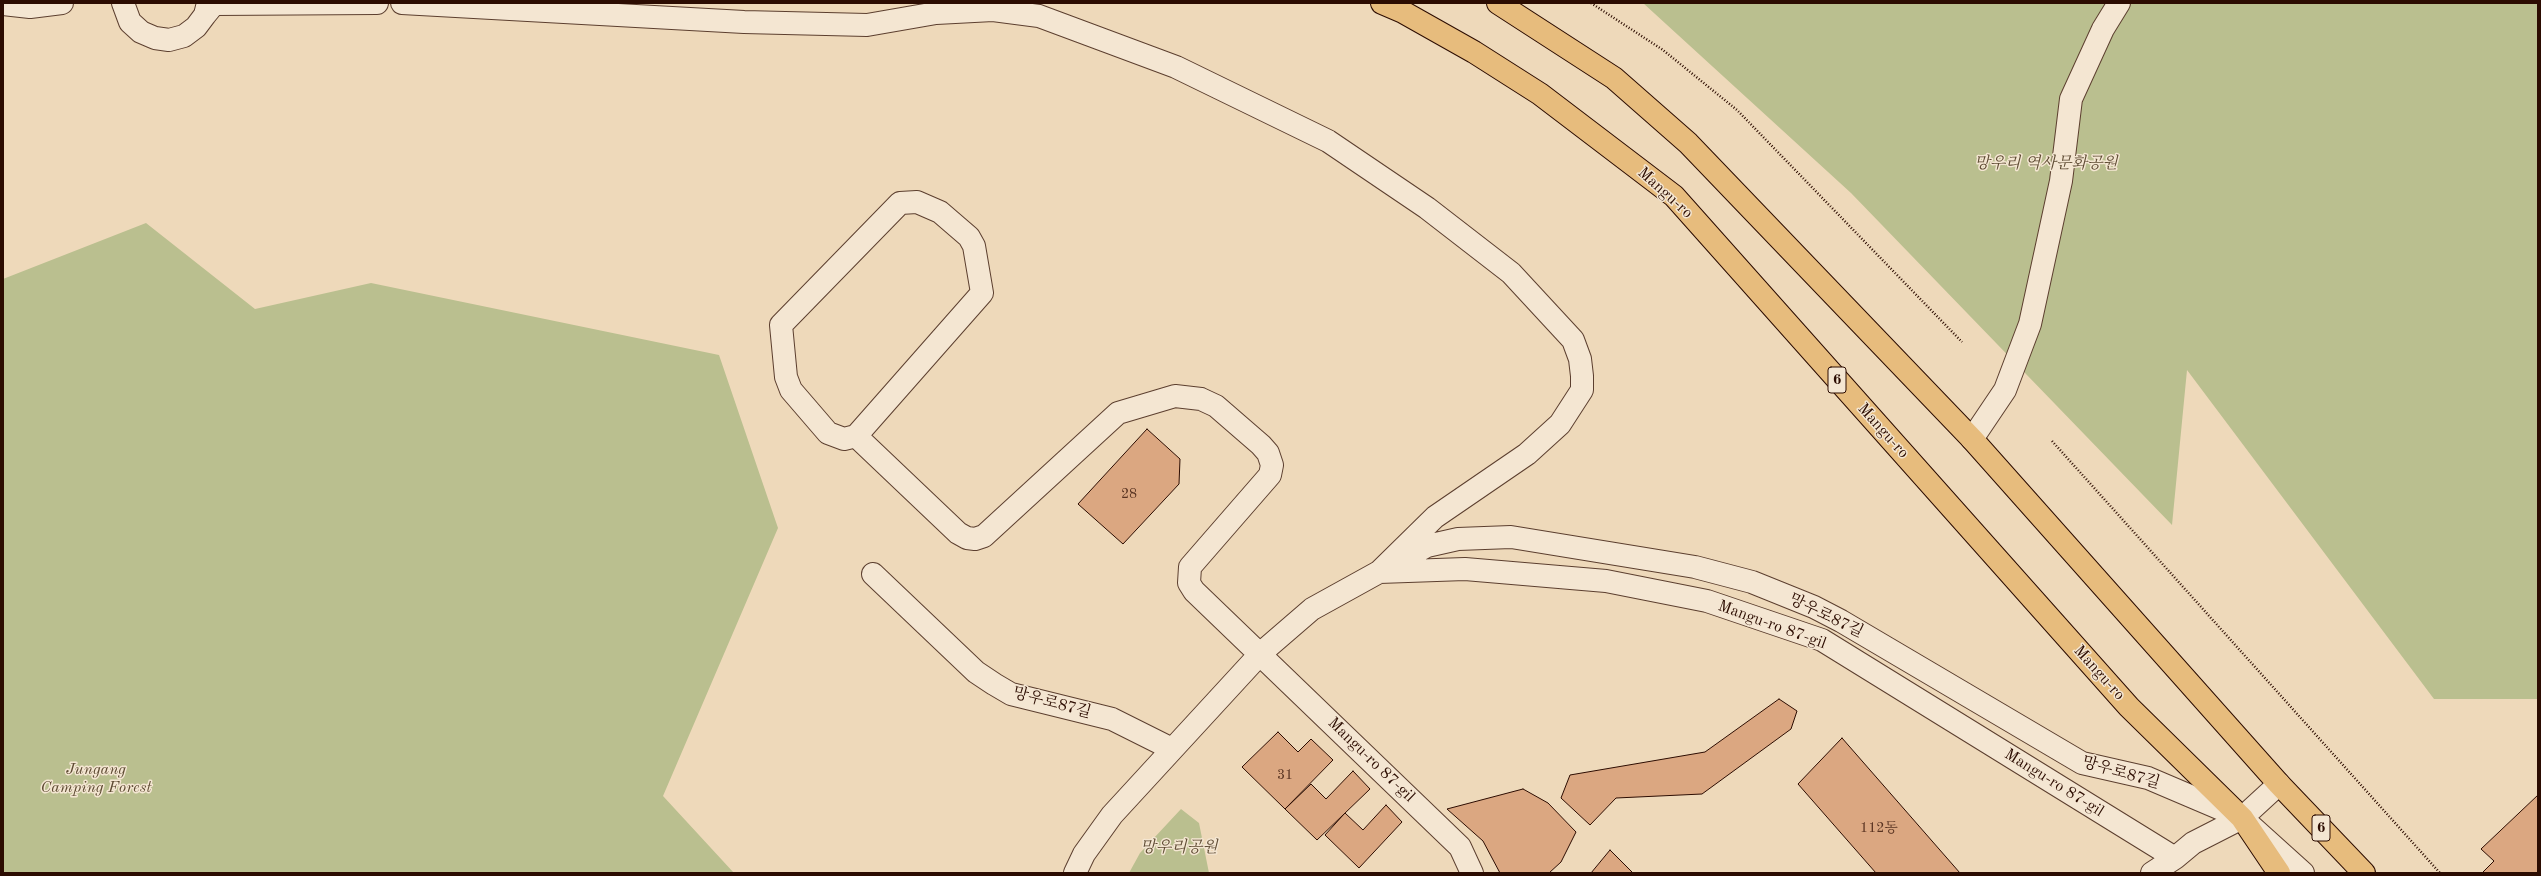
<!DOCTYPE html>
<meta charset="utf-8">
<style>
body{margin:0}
#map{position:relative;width:2541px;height:876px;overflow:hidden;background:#eed9ba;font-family:"Old Standard TT",serif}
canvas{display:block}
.frame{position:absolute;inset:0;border:4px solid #2c0c01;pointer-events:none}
</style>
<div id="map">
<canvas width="2541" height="876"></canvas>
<div class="frame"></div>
</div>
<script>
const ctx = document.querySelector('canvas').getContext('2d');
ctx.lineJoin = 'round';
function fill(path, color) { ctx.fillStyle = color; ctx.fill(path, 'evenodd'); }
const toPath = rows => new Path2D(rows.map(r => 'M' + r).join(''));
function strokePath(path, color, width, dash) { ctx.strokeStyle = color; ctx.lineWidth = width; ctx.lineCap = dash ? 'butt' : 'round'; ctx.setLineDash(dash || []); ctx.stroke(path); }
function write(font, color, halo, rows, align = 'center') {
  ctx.font = font + ' "Old Standard TT","Noto Serif KR",serif'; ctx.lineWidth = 3; ctx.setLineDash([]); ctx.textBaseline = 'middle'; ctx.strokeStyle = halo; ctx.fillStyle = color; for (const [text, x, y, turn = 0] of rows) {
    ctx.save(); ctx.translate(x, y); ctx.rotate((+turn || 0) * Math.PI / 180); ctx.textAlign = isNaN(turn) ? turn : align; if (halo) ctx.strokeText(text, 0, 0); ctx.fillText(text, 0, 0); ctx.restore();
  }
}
fill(toPath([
 [1643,3,2538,3,2538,699,2434,699,2187,370,2172,525,1851,193],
 [146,223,255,309,371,283,719,355,778,528,663,796,734,873,3,873,3,279],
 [1181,809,1199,823,1209,873,1129,873,1140,853]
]), '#babf8f');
const building = toPath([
 [1147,429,1180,459,1179,484,1123,544,1078,504,1147,429],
 [1779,699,1797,711,1791,729,1702,794,1616,798,1590,825,1561,798,1570,775,1705,752,1779,699],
 [1278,732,1298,752,1311,739,1333,760,1285,809,1242,767,1278,732],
 [1842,738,1960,873,1876,873,1798,784,1842,738],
 [1353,771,1370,789,1317,840,1285,809,1311,784,1326,799,1353,771],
 [1523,789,1548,803,1576,832,1561,862,1549,873,1500,873,1483,841,1447,809,1523,789],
 [2538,795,2538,873,2482,873,2494,861,2481,849,2538,795],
 [1386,805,1402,822,1359,868,1325,835,1345,813,1363,830,1386,805],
 [1610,850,1633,873,1591,873,1610,850]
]);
fill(building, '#dba781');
strokePath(building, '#2c0c01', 1);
const minor = toPath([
 [123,3,130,22,141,32,155,38,169,40,184,36,196,27,205,15,208,3],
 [402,3,744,22,867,25,936,13,993,10,1039,16,1176,67,1328,141,1427,208,1511,273,1573,340,1580,359,1582,376,1582,390,1560,424,1527,454,1435,517,1379,572],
 [3,4,30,7,62,3],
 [205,15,214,4,377,3],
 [856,436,844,439,828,433,791,390,786,377,781,325,900,203,917,202,940,212,969,237,974,246,982,293,856,436,958,533,967,538,975,539,984,536,1118,413,1175,396,1201,399,1216,406,1261,445,1268,453,1272,465,1270,475,1190,567,1189,583,1194,591,1460,847,1472,873],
 [1972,439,2005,390,2030,324,2061,181,2071,99,2103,29,2119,3],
 [1401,560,1427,546,1458,539,1511,537,1695,567,1752,582,1814,607,1841,621,2082,763,2148,778,2242,818,2303,873],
 [873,574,976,672,994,684,1011,694,1112,719,1172,749],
 [1075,873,1084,854,1112,815,1261,653,1312,609,1379,572,1465,569,1606,581,1707,601,1822,640,2175,858,2193,843,2242,818,2279,784],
 [2152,873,2175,858]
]);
const major = toPath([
 [1382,3,1403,12,1474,52,1540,94,1674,196,2129,707,2242,818,2279,873],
 [1498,3,1614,78,1688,143,1972,439,2279,784,2364,873]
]);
strokePath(minor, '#5c3f2f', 24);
strokePath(major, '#2c0c01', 24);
strokePath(toPath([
 [1591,3,1663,50,1737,110,1962,342],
 [2052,441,2440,873]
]), '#2c0c01', 2.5, [1, 2]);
strokePath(minor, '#f4e6d2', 22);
strokePath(major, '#e7bc7d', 22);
write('14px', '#583321', null, [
 ["28",1129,494],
 ["31",1285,775],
 ["112동",1879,828]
]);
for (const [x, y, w] of [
 [1837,380,18],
 [2321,828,18]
]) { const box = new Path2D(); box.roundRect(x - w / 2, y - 13, w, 26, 3); ctx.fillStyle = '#f4e6d2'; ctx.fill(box); strokePath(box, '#2c0c01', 1); }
write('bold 15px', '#2c0c01', null, [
 ["6",1837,380],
 ["6",2321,828]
]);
write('italic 16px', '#5e4b33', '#f4e6d2', [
 ["망우리 역사문화공원",2046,164],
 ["Jungang",96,770],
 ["Camping Forest",96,788],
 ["망우리공원",1179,848]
]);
write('16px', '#2c0c01', '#f4e6d2', [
 ["Mangu-ro",1665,193,42],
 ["Mangu-ro",1883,431,48],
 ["망우로87길",1826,616,26],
 ["Mangu-ro 87-gil",1772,625,20],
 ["Mangu-ro",2099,673,48],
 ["망우로87길",1052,703,15],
 ["Mangu-ro 87-gil",1371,760,44],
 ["망우로87길",2121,773,16],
 ["Mangu-ro 87-gil",2054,783,32]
]);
</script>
